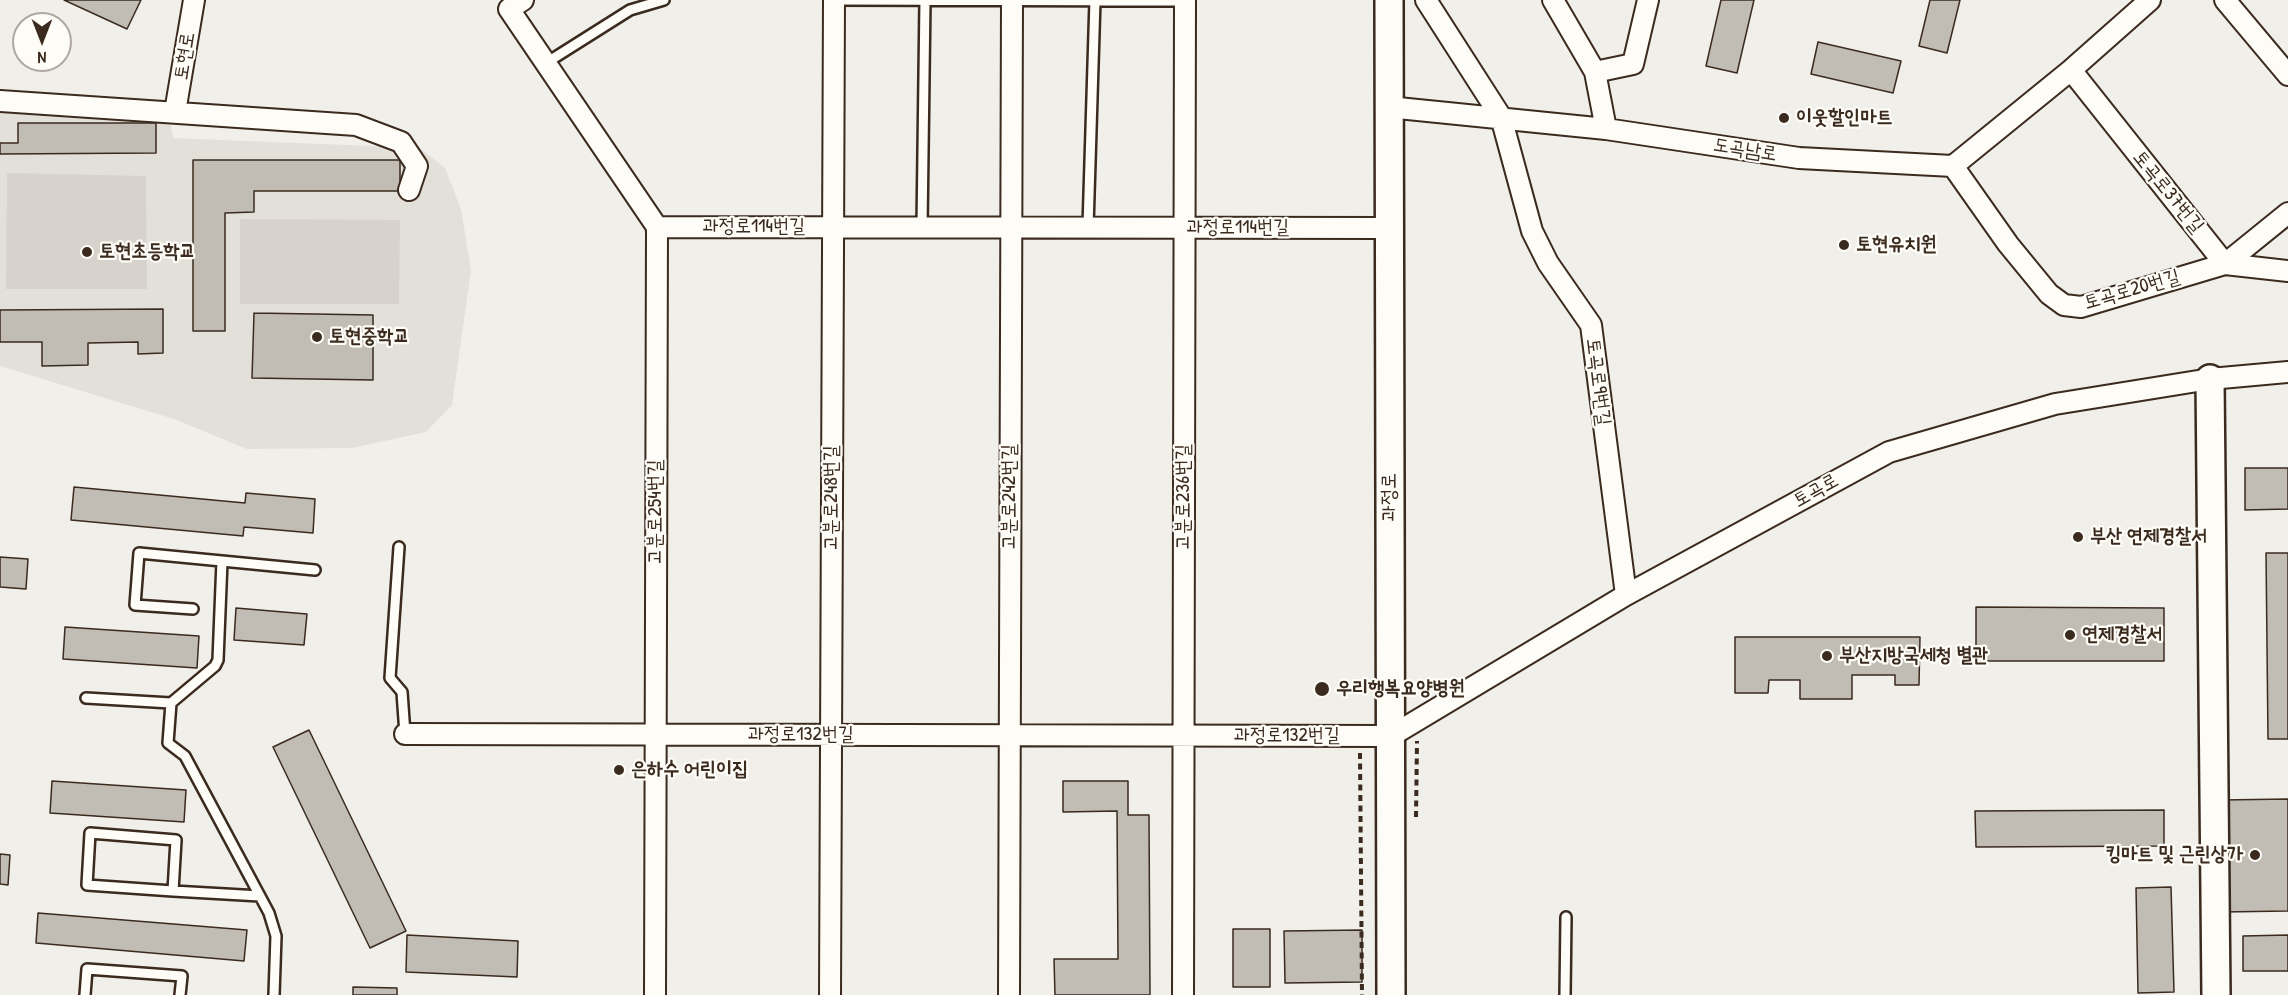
<!DOCTYPE html>
<meta charset="utf-8">
<style>
body{margin:0}
#map{position:relative;width:2288px;height:995px;overflow:hidden;background:#f1efea;font-family:"Patrick Hand",sans-serif}
canvas{display:block}
.north{position:absolute;left:12px;top:12px;width:60px;height:60px;box-sizing:border-box;background:#fdfcf7;border:2px solid #afa8a0;border-radius:50%;rotate:180deg;font-size:16px;font-weight:700;line-height:24px;text-align:center;color:#3b2a1e}
.north::after{content:'';display:block;margin:auto;width:21px;height:27px;background:#3b2a1e;clip-path:polygon(50% 0,100% 100%,50% 72%,0 100%)}
</style>
<div id="map">
<canvas width="2288" height="995"></canvas>
<div class="north">N</div>
</div>
<script>
const ctx = document.querySelector('canvas').getContext('2d');
ctx.lineJoin = 'round';
function fill(path, color) { ctx.fillStyle = color; ctx.fill(path, 'evenodd'); }
const toPath = rows => new Path2D(rows.map(r => 'M' + r).join(''));
function strokePath(path, color, width, dash) { ctx.strokeStyle = color; ctx.lineWidth = width; ctx.lineCap = dash ? 'butt' : 'round'; ctx.setLineDash(dash || []); ctx.stroke(path); }
function write(font, color, halo, rows, align = 'center') {
  ctx.font = font + ' "Patrick Hand","Poor Story",sans-serif'; ctx.lineWidth = 4.5; ctx.setLineDash([]); ctx.textBaseline = 'middle'; ctx.strokeStyle = halo; ctx.fillStyle = color; for (const [text, x, y, turn = 0] of rows) {
    ctx.save(); ctx.translate(x, y); ctx.rotate((+turn || 0) * Math.PI / 180); ctx.textAlign = isNaN(turn) ? turn : align; if (halo) ctx.strokeText(text, 0, 0); ctx.fillText(text, 0, 0); ctx.restore();
  }
}
fill(toPath([
 [0,108,170,118,173,138,420,148,445,168,461,209,471,270,452,405,426,432,352,448,247,449,174,419,0,366]
]), '#e3e0da');
fill(toPath([
 [7,173,146,176,147,289,6,289],
 [240,219,400,220,399,304,240,304]
]), '#d7d2cc');
const building = toPath([
 [64,0,141,0,127,29,64,0],
 [1721,0,1754,0,1737,73,1706,66,1721,0],
 [1930,0,1960,0,1947,53,1919,46,1930,0],
 [1818,42,1901,61,1893,93,1811,74,1818,42],
 [18,123,156,123,156,153,0,154,0,143,18,143,18,123],
 [193,160,400,160,400,191,254,191,254,212,225,213,225,331,193,331,193,160],
 [163,309,163,353,138,354,138,342,88,343,88,365,42,366,42,342,0,342,0,310,163,309],
 [254,313,373,315,373,380,252,378,254,313],
 [2245,468,2288,468,2288,509,2245,510,2245,468],
 [74,487,245,503,246,493,315,499,313,533,244,527,243,536,71,520,74,487],
 [2266,553,2288,553,2288,739,2268,739,2266,553],
 [0,557,28,559,26,589,0,587,0,557],
 [1976,607,2164,608,2164,661,1976,661,1976,607],
 [236,608,307,614,304,645,234,640,236,608],
 [65,627,199,636,197,668,63,659,65,627],
 [1735,637,1920,637,1919,685,1895,685,1895,675,1852,675,1852,699,1800,699,1800,680,1769,680,1768,693,1735,693,1735,637],
 [309,730,406,931,370,948,273,747,309,730],
 [52,781,186,790,184,822,50,813,52,781],
 [1063,781,1128,781,1128,815,1149,815,1150,995,1055,995,1054,959,1118,959,1117,811,1063,812,1063,781],
 [2288,799,2288,911,2222,912,2221,800,2288,799],
 [2164,810,2164,846,1976,847,1975,811,2164,810],
 [0,854,10,855,8,885,0,884,0,854],
 [2171,887,2174,992,2138,993,2136,888,2171,887],
 [38,913,247,930,244,961,36,943,38,913],
 [1233,929,1270,929,1270,987,1233,987,1233,929],
 [1362,930,1362,982,1285,983,1284,931,1362,930],
 [407,935,518,941,517,977,406,972,407,935],
 [2288,935,2288,971,2243,971,2243,936,2288,935],
 [353,987,397,988,397,995,353,995,353,987]
]);
fill(building, '#c1bcb4');
strokePath(building, '#3b2a1e', 1.5);
const lane = toPath([
 [834,0,1185,1],
 [546,63,630,10,664,0],
 [922,227,925,0],
 [1088,227,1095,0],
 [399,547,390,678,402,692,405,734],
 [222,561,218,660,215,666,171,703,168,743,185,756,269,913,276,936,274,995],
 [193,609,135,605,139,553,315,570],
 [86,698,171,703],
 [173,891,176,840,90,833,87,885,173,891,260,896],
 [85,995,87,969,182,976,180,995],
 [1565,995,1566,917]
]);
const street = toPath([
 [523,0,509,9,657,227,655,995],
 [1426,0,1501,117,1532,231,1548,263,1591,325,1626,595],
 [1553,0,1595,72,1606,129],
 [2225,0,2288,75],
 [2071,70,2225,264,2288,271],
 [1595,72,1633,64,1648,0],
 [0,101,356,125,401,142,417,166,409,190],
 [1388,107,1606,129,1799,158,1953,166,2071,70,2150,0],
 [175,112,194,0],
 [1953,166,2008,244,2049,294,2064,305,2081,307,2225,264,2288,213],
 [657,227,1388,228],
 [405,734,1391,736,1626,595,1889,452,2055,404,2210,379,2288,372],
 [830,995,834,0],
 [1009,995,1012,0],
 [1183,995,1185,0]
]);
const secondary = toPath([
 [1389,0,1391,995],
 [2210,379,2216,995]
]);
strokePath(lane, '#3b2a1e', 14);
strokePath(street, '#3b2a1e', 24);
strokePath(secondary, '#3b2a1e', 32);
strokePath(toPath([
 [1360,753,1362,995],
 [1416,817,1417,741]
]), '#3b2a1e', 4, [6, 4.5]);
strokePath(lane, '#fdfcf7', 9);
strokePath(street, '#fdfcf7', 20);
strokePath(secondary, '#fdfcf7', 27);
for (const [x, y, r, color] of [
 [1784,118,6,"#3b2a1e"],
 [1844,245,6,"#3b2a1e"],
 [87,252,6,"#3b2a1e"],
 [317,337,6,"#3b2a1e"],
 [2078,537,6,"#3b2a1e"],
 [2070,635,6,"#3b2a1e"],
 [1827,656,6,"#3b2a1e"],
 [1322,689,8,"#3b2a1e"],
 [619,770,6,"#3b2a1e"],
 [2255,855,6,"#3b2a1e"]
]) { const dot = new Path2D(); dot.arc(x, y, r, 0, 2 * Math.PI); ctx.fillStyle = color; ctx.fill(dot); strokePath(dot, '#fdfcf7', 2); }
write('20px', '#3b2a1e', '#fdfcf7', [
 ["토현로",185,56,-81],
 ["도곡남로",1745,150,9],
 ["토곡로37번길",2168,192,51],
 ["과정로114번길",754,227],
 ["과정로114번길",1238,228],
 ["토곡로20번길",2132,290,-16],
 ["토곡로9번길",1598,382,83],
 ["토곡로",1816,491,-29],
 ["고분로242번길",1010,497,-90],
 ["고분로236번길",1184,497,-90],
 ["과정로",1390,497,-90],
 ["고분로248번길",832,498,-90],
 ["고분로254번길",656,512,-90],
 ["과정로132번길",801,735],
 ["과정로132번길",1287,736]
]);
write('bold 20px', '#3b2a1e', '#fdfcf7', [
 ["이웃할인마트",1796,118],
 ["토현유치원",1856,245],
 ["토현초등학교",99,252],
 ["토현중학교",329,337],
 ["부산 연제경찰서",2090,537],
 ["연제경찰서",2082,635],
 ["부산지방국세청 별관",1839,656],
 ["우리행복요양병원",1336,689],
 ["은하수 어린이집",631,770],
 ["킹마트 및 근린상가",2243,855,"right"]
], 'left');
</script>
